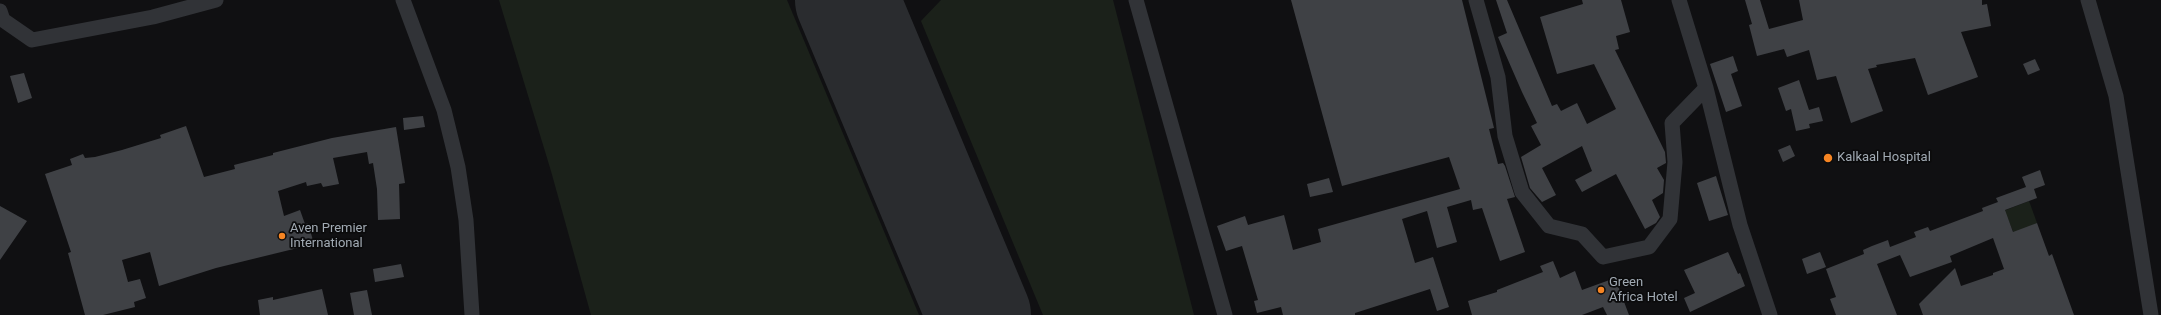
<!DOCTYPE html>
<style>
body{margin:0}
canvas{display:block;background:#101012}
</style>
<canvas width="2161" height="315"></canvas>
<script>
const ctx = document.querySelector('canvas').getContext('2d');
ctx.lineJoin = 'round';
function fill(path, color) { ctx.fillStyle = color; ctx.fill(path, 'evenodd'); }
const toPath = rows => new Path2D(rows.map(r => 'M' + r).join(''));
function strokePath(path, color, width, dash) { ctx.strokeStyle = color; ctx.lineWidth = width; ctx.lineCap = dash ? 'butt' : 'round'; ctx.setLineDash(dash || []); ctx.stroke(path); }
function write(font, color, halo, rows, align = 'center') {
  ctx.font = font + ' Roboto,sans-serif'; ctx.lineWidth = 3.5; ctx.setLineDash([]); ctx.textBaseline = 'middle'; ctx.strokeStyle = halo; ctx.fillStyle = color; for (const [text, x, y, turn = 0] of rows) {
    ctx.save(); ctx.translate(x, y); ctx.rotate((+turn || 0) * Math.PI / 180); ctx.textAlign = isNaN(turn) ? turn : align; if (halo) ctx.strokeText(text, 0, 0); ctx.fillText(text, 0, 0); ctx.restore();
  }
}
fill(toPath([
 [499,0,787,0,919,315,591,315,551,171],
 [941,0,1113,0,1194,315,1043,315,921,21],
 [2029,201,2037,223,2015,236,2008,219,2001,212]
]), '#1b211a');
strokePath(toPath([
 [847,0,979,315]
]), '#2a2c2f', 104);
fill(toPath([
 [1291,0,1462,0,1494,128,1489,129,1498,164,1503,163,1505,166,1515,197,1507,199,1525,252,1500,261,1482,208,1473,210,1471,200,1447,207,1457,242,1437,248,1427,211,1402,219,1415,263,1433,257,1449,307,1437,311,1430,289,1355,313,1355,315,1283,315,1281,307,1257,313,1254,301,1258,300,1242,246,1226,251,1217,226,1245,216,1248,225,1284,215,1293,250,1321,242,1318,229,1460,189,1449,157,1342,186],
 [1496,0,1507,0,1552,106,1557,104,1561,111,1577,103,1587,124,1616,109,1594,64,1557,74,1540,17,1583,4,1582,0,1621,0,1630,32,1616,36,1619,49,1615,50,1665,152,1666,163,1657,168,1664,180,1663,193,1652,200,1660,217,1656,223,1645,229,1616,174,1582,192,1575,180,1592,171,1582,146,1542,168,1556,195,1542,202,1530,188,1521,157,1541,145,1531,126,1537,123,1522,92,1498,37,1507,33],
 [1745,0,1760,0,1769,29,1803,20,1799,0,1982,0,1982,5,1987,4,1991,26,1961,32,1978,77,1928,95,1915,58,1876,65,1877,67,1868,69,1883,111,1851,123,1836,76,1817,80,1809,50,1787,57,1784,49,1757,56,1749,25,1752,24],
 [1733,56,1738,71,1731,74,1742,106,1726,112,1710,64],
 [2035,59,2040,70,2028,75,2023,64],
 [24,73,32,98,18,103,10,76],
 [1799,80,1809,110,1819,107,1823,121,1809,124,1810,128,1796,131,1791,109,1786,111,1778,88],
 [423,116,425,127,404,130,403,118],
 [186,126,204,177,235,169,234,165,273,155,273,153,332,138,396,127,405,183,399,184,400,219,378,220,377,189,373,163,369,164,367,152,333,158,339,184,323,187,321,183,307,186,306,182,278,191,284,216,300,210,305,224,308,223,314,244,216,268,159,286,150,252,122,260,128,282,140,279,146,298,134,302,135,307,103,315,85,315,68,253,71,252,45,174,72,165,70,159,83,154,85,158,95,157,122,150,161,138,160,135],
 [1790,145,1795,156,1783,162,1778,150],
 [2040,170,2045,185,2034,189,2037,198,2005,210,2013,232,2037,223,2049,256,2052,254,2074,315,1923,315,1919,304,1955,268,1961,286,1993,275,1993,273,2004,269,1993,238,1950,256,1952,262,1910,277,1900,255,1877,264,1897,315,1836,315,1830,299,1836,297,1826,269,1864,254,1863,250,1872,246,1888,240,1890,247,1916,237,1914,232,1928,227,1930,231,1983,211,1982,208,1998,202,1996,198,2026,187,2022,177],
 [1716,176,1728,215,1709,221,1697,183],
 [1329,178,1333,192,1310,197,1307,184],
 [0,206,27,221,0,260],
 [1728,252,1738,274,1740,273,1745,286,1690,312,1684,298,1695,293,1684,270],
 [1820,252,1826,267,1807,274,1802,259],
 [1553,261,1560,278,1575,271,1582,290,1615,278,1629,315,1607,315,1603,307,1582,315,1472,315,1468,301,1497,292,1497,290,1543,272,1540,266],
 [401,264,404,277,375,282,373,269],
 [322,289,328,315,260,315,258,300,273,297,273,300],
 [367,290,372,315,354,315,350,293]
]), '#3f4145');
strokePath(toPath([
 [403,0,444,110,458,167,466,220,472,315],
 [1136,0,1225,315],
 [1476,0,1498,77,1505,136,1522,192,1549,226,1582,234,1603,257,1649,247,1670,219,1675,162,1672,123,1706,88],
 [1679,0,1706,88,1740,225,1770,315],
 [2088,0,2116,96,2151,315],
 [0,11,3,20,32,40,153,17,216,0]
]), '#313337', 15);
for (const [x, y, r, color] of [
 [1828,158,5,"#f68523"],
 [282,236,4,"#f68523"],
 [1601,290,4,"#f68523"]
]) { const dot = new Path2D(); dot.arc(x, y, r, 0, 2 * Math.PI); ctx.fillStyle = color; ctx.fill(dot); strokePath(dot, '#0b0b0c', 1.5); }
write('13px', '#a1aab3', '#0b0b0c', [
 ["Kalkaal Hospital",1837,158],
 ["Aven Premier",290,229],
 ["International",290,244],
 ["Green",1609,283],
 ["Africa Hotel",1609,298]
], 'left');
</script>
